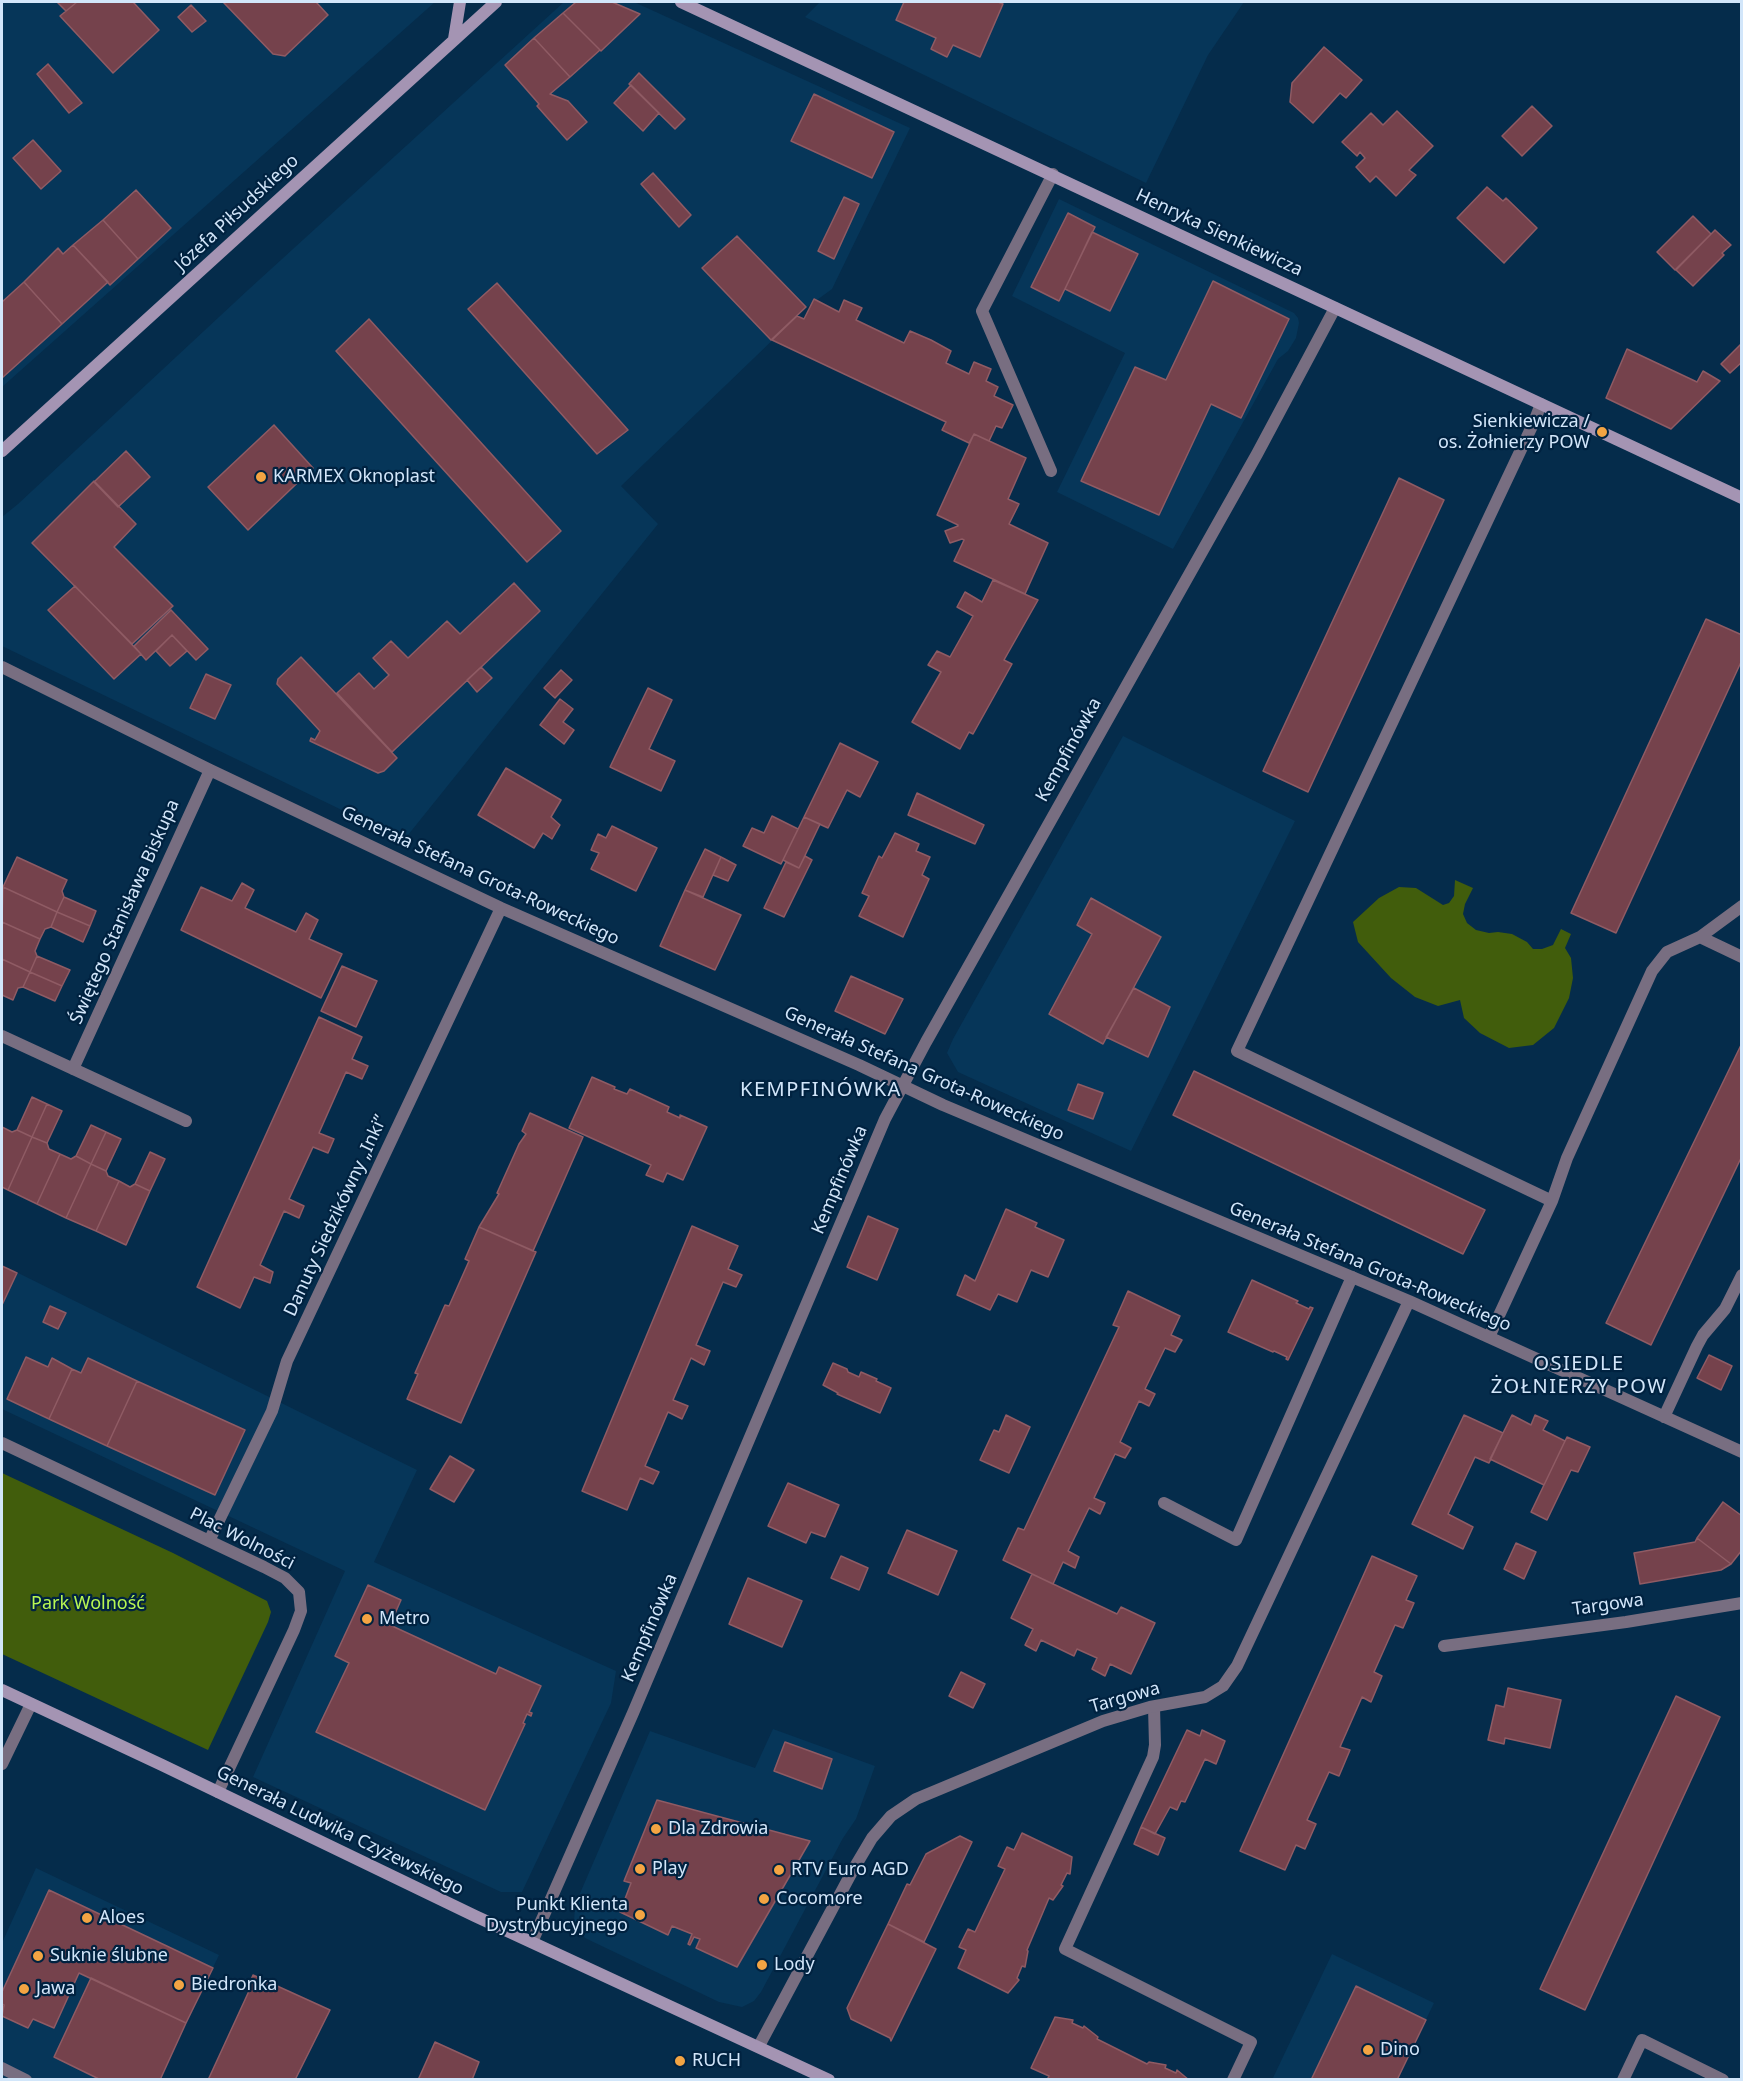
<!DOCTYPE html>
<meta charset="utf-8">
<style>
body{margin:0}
#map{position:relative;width:1743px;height:2081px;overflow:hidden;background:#052c4b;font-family:"Noto Sans",sans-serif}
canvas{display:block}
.frame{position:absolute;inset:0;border:3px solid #d2e6fa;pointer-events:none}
</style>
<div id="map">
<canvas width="1743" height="2081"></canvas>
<div class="frame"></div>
</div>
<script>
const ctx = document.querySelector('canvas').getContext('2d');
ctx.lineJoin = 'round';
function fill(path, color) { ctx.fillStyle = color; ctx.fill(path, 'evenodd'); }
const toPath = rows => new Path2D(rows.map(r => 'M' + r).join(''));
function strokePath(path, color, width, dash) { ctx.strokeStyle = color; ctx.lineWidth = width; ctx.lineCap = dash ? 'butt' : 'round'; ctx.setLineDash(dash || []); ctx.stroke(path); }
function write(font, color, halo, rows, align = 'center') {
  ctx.font = font + ' "Noto Sans",sans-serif'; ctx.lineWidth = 4.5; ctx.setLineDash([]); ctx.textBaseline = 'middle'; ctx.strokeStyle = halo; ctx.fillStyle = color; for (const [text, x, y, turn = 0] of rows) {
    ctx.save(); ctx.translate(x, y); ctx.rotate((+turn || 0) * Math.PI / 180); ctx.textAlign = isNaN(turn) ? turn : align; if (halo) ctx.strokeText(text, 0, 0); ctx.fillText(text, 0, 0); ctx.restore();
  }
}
fill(toPath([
 [2,2,435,2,2,387],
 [564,2,634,2,910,128,832,289,806,308,621,486,658,524,404,840,2,646,2,517,18,504,248,290],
 [820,2,1244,2,1208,55,1146,183,805,17],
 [1059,199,1294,313,1298,318,1299,323,1296,338,1288,351,1278,359,1173,549,1057,492,1125,353,1012,296],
 [1123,736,1295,821,1131,1151,958,1072,947,1053,953,1039],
 [2,1265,417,1470,374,1562,616,1671,611,1703,522,1892,501,1892,253,1777,345,1571,2,1409],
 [773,1729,875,1766,856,1819,843,1838,761,1992,754,2001,742,2007,719,2002,585,1938,574,1923,575,1905,650,1731,755,1768],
 [36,1868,219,1955,160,2079,2,2078,2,1943],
 [1332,1954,1434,2003,1397,2079,1272,2080]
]), '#063659');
fill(toPath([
 [1455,880,1473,888,1465,904,1463,914,1467,923,1476,930,1489,933,1498,932,1512,934,1527,942,1533,949,1542,949,1553,945,1561,929,1571,934,1565,948,1571,958,1573,978,1569,998,1554,1028,1533,1045,1509,1048,1480,1033,1464,1018,1460,1000,1438,1006,1415,997,1391,978,1358,942,1353,922,1379,898,1399,887,1416,888,1443,905,1449,903,1454,896],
 [2,1473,173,1553,267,1601,271,1612,268,1622,208,1750,2,1654]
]), '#415d0c');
const building = toPath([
 [57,2,77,2,66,11,57,2],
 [77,2,133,2,159,30,113,73,60,16,77,2],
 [223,2,316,2,328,15,285,56,273,54,223,2],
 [576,2,612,2,640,14,601,51,563,13,576,2],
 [904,2,998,2,1003,4,980,57,953,45,947,57,931,49,936,38,896,20,904,2],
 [191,5,206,21,192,32,178,17,191,5],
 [563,13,600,50,570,77,534,38,563,13],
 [534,38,570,77,550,94,568,101,587,122,567,140,537,106,539,104,505,65,534,38],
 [1324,47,1362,80,1346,98,1340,93,1313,123,1290,102,1292,83,1324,47],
 [48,64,82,103,69,113,37,74,48,64],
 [639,73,685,119,675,129,629,84,639,73],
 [631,85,659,113,643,131,614,103,631,85],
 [814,94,894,132,872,178,791,141,814,94],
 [1532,106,1552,126,1522,156,1502,136,1532,106],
 [1397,111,1433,146,1409,170,1416,175,1396,196,1376,176,1370,182,1356,167,1365,158,1360,152,1357,156,1342,142,1371,113,1383,125,1397,111],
 [33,140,61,171,41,189,13,158,33,140],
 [653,173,691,215,679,227,641,184,653,173],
 [1487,187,1503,201,1506,198,1537,228,1504,263,1457,218,1487,187],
 [136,190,171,228,138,259,103,220,136,190],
 [844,197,859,204,834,259,818,251,844,197],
 [1068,213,1095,227,1059,301,1031,287,1068,213],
 [1693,216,1711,234,1675,270,1657,252,1693,216],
 [103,220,138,259,110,285,73,245,103,220],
 [1715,230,1731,245,1722,253,1724,255,1693,286,1676,270,1715,230],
 [1092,232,1138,254,1110,311,1065,289,1092,232],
 [737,236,806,307,771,340,702,268,737,236],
 [73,245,108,282,62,324,24,282,58,248,63,254,73,245],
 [1213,281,1289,319,1241,418,1211,404,1159,515,1081,481,1135,367,1166,380,1213,281],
 [24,282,62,324,2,378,2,302,24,282],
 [497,283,628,430,597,454,468,309,497,283],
 [814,299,839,312,844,300,862,308,856,320,904,343,910,331,931,340,951,351,946,363,969,374,974,362,991,369,986,381,998,387,994,396,1013,405,1002,428,996,426,989,441,974,434,969,443,942,430,946,422,772,340,797,316,804,319,814,299],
 [369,319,561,531,527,562,336,351,369,319],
 [1742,343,1742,362,1730,373,1721,364,1742,343],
 [1627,349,1697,382,1703,371,1720,381,1671,429,1606,398,1627,349],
 [274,425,313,468,248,530,208,487,274,425],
 [974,434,1026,458,1008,499,1019,504,1009,524,1048,543,1025,594,954,561,964,540,962,539,950,543,945,531,958,526,958,525,937,515,974,434],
 [126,451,150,477,118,507,94,482,126,451],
 [1399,478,1444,500,1308,792,1263,771,1399,478],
 [94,481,136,524,114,547,173,606,132,644,32,543,94,481],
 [993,580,1038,600,1004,660,1012,664,973,734,969,732,960,749,912,722,941,672,928,665,937,651,950,657,973,616,957,607,965,592,982,602,993,580],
 [514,583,540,611,392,752,337,693,359,673,374,689,389,675,373,658,391,641,408,658,447,621,460,634,514,583],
 [75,586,141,654,114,679,48,610,75,586],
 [171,610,208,649,196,660,172,635,146,660,134,646,171,610],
 [1706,619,1742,635,1742,660,1616,933,1571,913,1706,619],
 [172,635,187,651,170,666,156,651,172,635],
 [301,657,397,758,384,771,378,773,310,741,311,738,315,740,320,731,277,684,278,679,301,657],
 [481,667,492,678,477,692,467,680,481,667],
 [561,670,572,680,555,698,544,688,561,670],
 [206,674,231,685,215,719,190,708,206,674],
 [648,688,672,700,649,749,675,761,661,791,610,767,648,688],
 [560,699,573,709,563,722,574,730,564,744,540,725,560,699],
 [840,743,878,762,860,797,847,790,828,828,804,817,840,743],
 [506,768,561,800,551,817,560,825,552,839,543,833,534,848,478,815,506,768],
 [917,793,984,825,975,844,908,815,917,793],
 [772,816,798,829,781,864,743,846,752,828,764,833,772,816],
 [804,817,820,824,799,868,783,860,804,817],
 [612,826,657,848,636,891,591,869,599,853,591,850,598,834,606,838,612,826],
 [895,833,919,844,916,851,930,857,922,875,929,879,903,937,859,916,869,896,862,893,879,856,882,858,895,833],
 [705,849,721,857,703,897,685,890,705,849],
 [805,856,812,860,784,917,764,908,786,862,799,868,805,856],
 [17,857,67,880,62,891,64,897,57,912,3,887,17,857],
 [721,857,736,865,728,881,713,875,721,857],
 [242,883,254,890,245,908,296,932,306,913,318,920,309,939,342,954,321,998,181,930,201,887,232,901,242,883],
 [3,887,57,912,51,927,45,929,40,939,2,922,3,887],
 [685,890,741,915,715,970,660,946,685,890],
 [64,897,96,911,90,926,57,912,64,897],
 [1091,898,1161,937,1103,1044,1049,1014,1092,934,1077,925,1091,898],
 [57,912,90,926,83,942,51,927,57,912],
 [2,922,40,939,35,951,37,956,30,972,2,959,2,922],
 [37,956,70,970,62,986,30,972,37,956],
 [2,959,30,972,23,987,18,988,13,1000,2,995,2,959],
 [342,966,377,981,356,1027,321,1011,342,966],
 [30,972,62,986,55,1001,23,987,30,972],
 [851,976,903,999,885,1034,835,1011,851,976],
 [1134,988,1170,1007,1148,1057,1106,1037,1134,988],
 [319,1017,362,1037,352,1059,368,1066,362,1079,346,1072,319,1133,334,1139,328,1153,313,1147,289,1199,304,1206,299,1218,284,1211,260,1265,273,1272,270,1283,254,1277,240,1308,197,1287,319,1017],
 [1742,1043,1742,1156,1651,1345,1606,1323,1742,1043],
 [1194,1071,1485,1210,1463,1254,1173,1115,1194,1071],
 [592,1077,615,1087,614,1089,627,1094,630,1089,669,1107,667,1112,680,1118,680,1115,707,1127,683,1180,667,1173,663,1182,646,1175,651,1165,569,1128,592,1077],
 [1078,1084,1103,1093,1093,1119,1068,1110,1078,1084],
 [32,1097,47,1104,32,1137,17,1130,32,1097],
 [47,1104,62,1111,47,1143,32,1137,47,1104],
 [530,1113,583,1137,533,1251,479,1227,499,1194,497,1193,519,1144,526,1134,522,1131,530,1113],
 [91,1125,106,1132,91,1164,76,1156,91,1125],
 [2,1127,12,1132,17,1130,32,1137,8,1190,2,1187,2,1127],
 [106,1132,121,1139,106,1171,91,1164,106,1132],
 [32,1137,47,1143,49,1149,60,1154,37,1204,8,1190,32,1137],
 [150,1152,165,1159,150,1191,135,1184,150,1152],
 [60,1154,71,1159,76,1156,91,1164,66,1218,37,1204,60,1154],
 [91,1164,106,1171,108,1176,119,1181,96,1231,66,1218,91,1164],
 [119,1181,130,1187,135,1184,150,1191,126,1245,96,1231,119,1181],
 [1006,1209,1037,1223,1035,1227,1064,1240,1048,1277,1031,1270,1017,1302,998,1294,990,1310,957,1295,965,1275,975,1281,1006,1209],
 [868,1216,898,1229,877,1280,847,1267,868,1216],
 [692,1226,738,1246,728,1269,742,1275,736,1287,723,1282,696,1345,710,1351,704,1365,691,1358,673,1400,688,1406,682,1419,668,1412,645,1466,659,1472,653,1484,640,1478,627,1510,582,1491,692,1226],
 [479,1227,536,1252,461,1423,407,1399,418,1374,415,1373,445,1305,449,1306,469,1261,465,1259,479,1227],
 [2,1266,17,1273,2,1305,2,1266],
 [1252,1280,1298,1301,1296,1303,1309,1309,1310,1307,1313,1308,1288,1360,1286,1359,1287,1357,1274,1351,1273,1352,1228,1332,1252,1280],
 [1128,1291,1180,1316,1171,1335,1182,1340,1175,1352,1165,1348,1145,1389,1155,1394,1149,1406,1139,1401,1120,1442,1131,1448,1125,1458,1115,1454,1094,1498,1105,1503,1100,1514,1089,1508,1068,1551,1079,1557,1075,1568,1063,1562,1053,1584,1003,1560,1018,1528,1024,1530,1119,1327,1113,1325,1128,1291],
 [50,1306,66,1313,58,1329,43,1322,50,1306],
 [1709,1355,1732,1366,1721,1390,1697,1378,1709,1355],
 [26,1357,48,1367,52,1358,72,1369,49,1419,7,1399,26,1357],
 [88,1358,137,1381,107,1446,49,1419,72,1369,81,1373,88,1358],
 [833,1363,847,1369,848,1372,859,1377,861,1372,877,1379,876,1381,891,1388,880,1413,837,1394,838,1393,823,1385,833,1363],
 [137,1381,245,1430,215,1495,107,1446,137,1381],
 [1006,1415,1030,1427,1009,1473,980,1460,994,1430,999,1432,1006,1415],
 [1464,1415,1503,1433,1489,1463,1475,1457,1448,1514,1473,1527,1463,1549,1412,1524,1464,1415],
 [1512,1415,1531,1425,1535,1415,1548,1421,1543,1430,1565,1441,1544,1485,1490,1459,1512,1415],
 [1567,1437,1590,1447,1578,1472,1571,1470,1547,1520,1531,1512,1567,1437],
 [450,1456,474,1470,454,1502,430,1489,450,1456],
 [788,1483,839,1505,825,1537,811,1532,806,1543,768,1526,788,1483],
 [1723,1502,1742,1516,1742,1550,1731,1564,1697,1538,1723,1502],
 [907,1530,957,1551,938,1595,888,1573,907,1530],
 [1697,1538,1731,1564,1721,1570,1640,1584,1634,1553,1695,1542,1697,1538],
 [1516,1543,1536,1552,1524,1579,1504,1569,1516,1543],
 [841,1556,868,1568,859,1590,831,1578,841,1556],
 [1372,1556,1417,1576,1406,1600,1414,1603,1403,1628,1395,1625,1374,1672,1382,1676,1371,1702,1362,1697,1340,1747,1350,1750,1339,1776,1329,1772,1307,1820,1316,1824,1305,1849,1296,1845,1285,1870,1240,1851,1372,1556],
 [1032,1574,1117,1614,1121,1607,1155,1623,1131,1674,1110,1664,1105,1676,1092,1669,1097,1658,1077,1649,1074,1656,1041,1640,1036,1651,1025,1645,1033,1629,1011,1618,1032,1574],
 [748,1578,802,1601,782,1647,729,1624,748,1578],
 [368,1585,401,1600,390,1625,496,1674,499,1667,541,1686,529,1712,532,1713,531,1716,527,1714,523,1723,525,1724,485,1810,316,1732,349,1663,335,1656,368,1585],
 [961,1672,985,1684,973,1708,949,1696,961,1672],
 [1508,1688,1561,1700,1550,1748,1505,1738,1504,1744,1488,1740,1496,1705,1504,1707,1508,1688],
 [1676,1696,1720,1717,1585,2010,1540,1989,1676,1696],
 [1187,1730,1200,1736,1202,1730,1225,1741,1216,1764,1205,1759,1185,1802,1181,1801,1177,1810,1170,1807,1155,1834,1141,1827,1187,1730],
 [785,1742,832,1759,822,1789,774,1771,785,1742],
 [657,1800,810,1841,737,1967,696,1948,700,1939,694,1937,690,1945,688,1944,692,1934,672,1926,668,1935,620,1912,631,1883,624,1881,657,1800],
 [1141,1827,1165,1838,1158,1855,1134,1844,1141,1827],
 [1022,1833,1072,1857,1070,1874,1067,1873,1061,1885,1063,1886,1053,1900,1049,1898,1027,1950,1028,1951,1025,1967,1022,1966,1017,1978,1019,1980,1008,1993,958,1968,966,1950,959,1947,968,1929,975,1932,1005,1869,998,1866,1007,1847,1014,1850,1022,1833],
 [960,1836,972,1842,924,1942,888,1924,907,1884,910,1885,926,1854,960,1836],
 [49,1890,213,1968,186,2023,79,1973,54,2028,33,2019,28,2028,2,2016,4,2005,2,2004,2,1992,49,1890],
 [888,1924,936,1949,891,2041,890,2038,851,2019,847,2008,888,1924],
 [253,1975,330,2010,295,2080,208,2080,249,1991,247,1990,253,1975],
 [91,1978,186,2023,160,2080,101,2080,54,2057,91,1978],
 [1356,1986,1426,2020,1397,2080,1311,2080,1356,1986],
 [1055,2017,1073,2020,1072,2023,1083,2028,1084,2026,1098,2037,1097,2039,1147,2064,1149,2062,1166,2065,1165,2068,1176,2073,1177,2070,1189,2080,1047,2080,1049,2076,1031,2068,1055,2017],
 [435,2042,479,2062,472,2080,418,2080,435,2042]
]);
fill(building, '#75424c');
strokePath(building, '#8f5b64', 1.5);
strokePath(toPath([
 [1051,471,982,311,1053,174],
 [1164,1503,1236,1540,1352,1277],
 [1154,1707,1155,1745,1153,1757,1065,1949,1251,2042,1233,2080],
 [2,2068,26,2080]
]), '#786e81', 12);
strokePath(toPath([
 [1541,404,1534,422,1237,1051,1552,1201],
 [2,667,210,770,501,908,859,1065,943,1105,1409,1301,1742,1452],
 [1700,937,1742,906],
 [2,1036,186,1121],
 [73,1069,210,770],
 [1489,1337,1552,1201,1567,1158,1652,971,1667,952,1700,937,1742,957],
 [1664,1417,1697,1346,1703,1335,1725,1309,1742,1275],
 [2,1443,264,1567,285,1578,299,1592,301,1611,294,1630,218,1792],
 [209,1541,272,1411,287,1361,501,908],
 [1444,1646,1626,1622,1742,1603],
 [2,1764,31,1704],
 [532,1942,633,1713,885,1119,926,1042,1257,454,1335,308],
 [759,2046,853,1870,872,1838,891,1816,916,1799,1103,1721,1150,1707,1205,1697,1223,1686,1237,1666,1409,1301],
 [1623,2080,1642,2040,1723,2080]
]), '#786e81', 12);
strokePath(toPath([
 [681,2,1742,498],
 [454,39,460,2],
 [2,451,496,2],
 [2,1690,162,1765,475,1916,829,2080]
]), '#a494b3', 12);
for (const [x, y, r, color] of [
 [1602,432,6,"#f3a443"],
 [261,477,6,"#f3a443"],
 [367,1619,6,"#f3a443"],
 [656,1829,6,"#f3a443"],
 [640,1869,6,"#f3a443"],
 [779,1870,6,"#f3a443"],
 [764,1899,6,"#f3a443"],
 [640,1915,6,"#f3a443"],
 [87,1918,6,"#f3a443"],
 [38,1956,6,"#f3a443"],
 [762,1965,6,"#f3a443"],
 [179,1985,6,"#f3a443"],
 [24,1989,6,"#f3a443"],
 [1368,2050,6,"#f3a443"],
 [680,2061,6,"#f3a443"]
]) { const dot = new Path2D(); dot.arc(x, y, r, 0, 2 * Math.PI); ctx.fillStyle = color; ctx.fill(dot); strokePath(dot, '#002240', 2); }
write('18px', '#d2e6fa', '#002240', [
 ["Józefa Piłsudskiego",237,213,-43],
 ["Henryka Sienkiewicza",1219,233,25],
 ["Kempfinówka",1069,750,-61],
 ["Generała Stefana Grota-Roweckiego",480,876,25],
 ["Świętego Stanisława Biskupa",125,912,-66],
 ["Generała Stefana Grota-Roweckiego",924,1074,24],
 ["Kempfinówka",840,1180,-67],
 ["Danuty Siedzikówny „Inki”",336,1216,-65],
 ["Generała Stefana Grota-Roweckiego",1370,1267,23],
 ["Plac Wolności",242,1539,27],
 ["Targowa",1608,1605,-8],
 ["Kempfinówka",650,1628,-67],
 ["Targowa",1125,1698,-16],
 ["Generała Ludwika Czyżewskiego",340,1831,26]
]);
write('18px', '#d2e6fa', '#002240', [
 ["Sienkiewicza /",1590,422,"right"],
 ["os. Żołnierzy POW",1590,443,"right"],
 ["KARMEX Oknoplast",273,477],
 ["Metro",379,1619],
 ["Dla Zdrowia",668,1829],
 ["Play",652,1869],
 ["RTV Euro AGD",791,1870],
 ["Cocomore",776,1899],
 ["Punkt Klienta",628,1905,"right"],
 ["Dystrybucyjnego",628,1926,"right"],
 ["Aloes",99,1918],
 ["Suknie ślubne",50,1956],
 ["Lody",774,1965],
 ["Biedronka",191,1985],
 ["Jawa",36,1989],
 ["Dino",1380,2050],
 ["RUCH",692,2061]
], 'left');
write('18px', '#b8f652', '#002240', [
 ["Park Wolność",88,1604]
]);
ctx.letterSpacing = '1.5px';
write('20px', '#d2e6fa', '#002240', [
 ["KEMPFINÓWKA",821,1090],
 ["OSIEDLE",1579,1364],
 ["ŻOŁNIERZY POW",1579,1387]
]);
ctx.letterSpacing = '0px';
</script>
